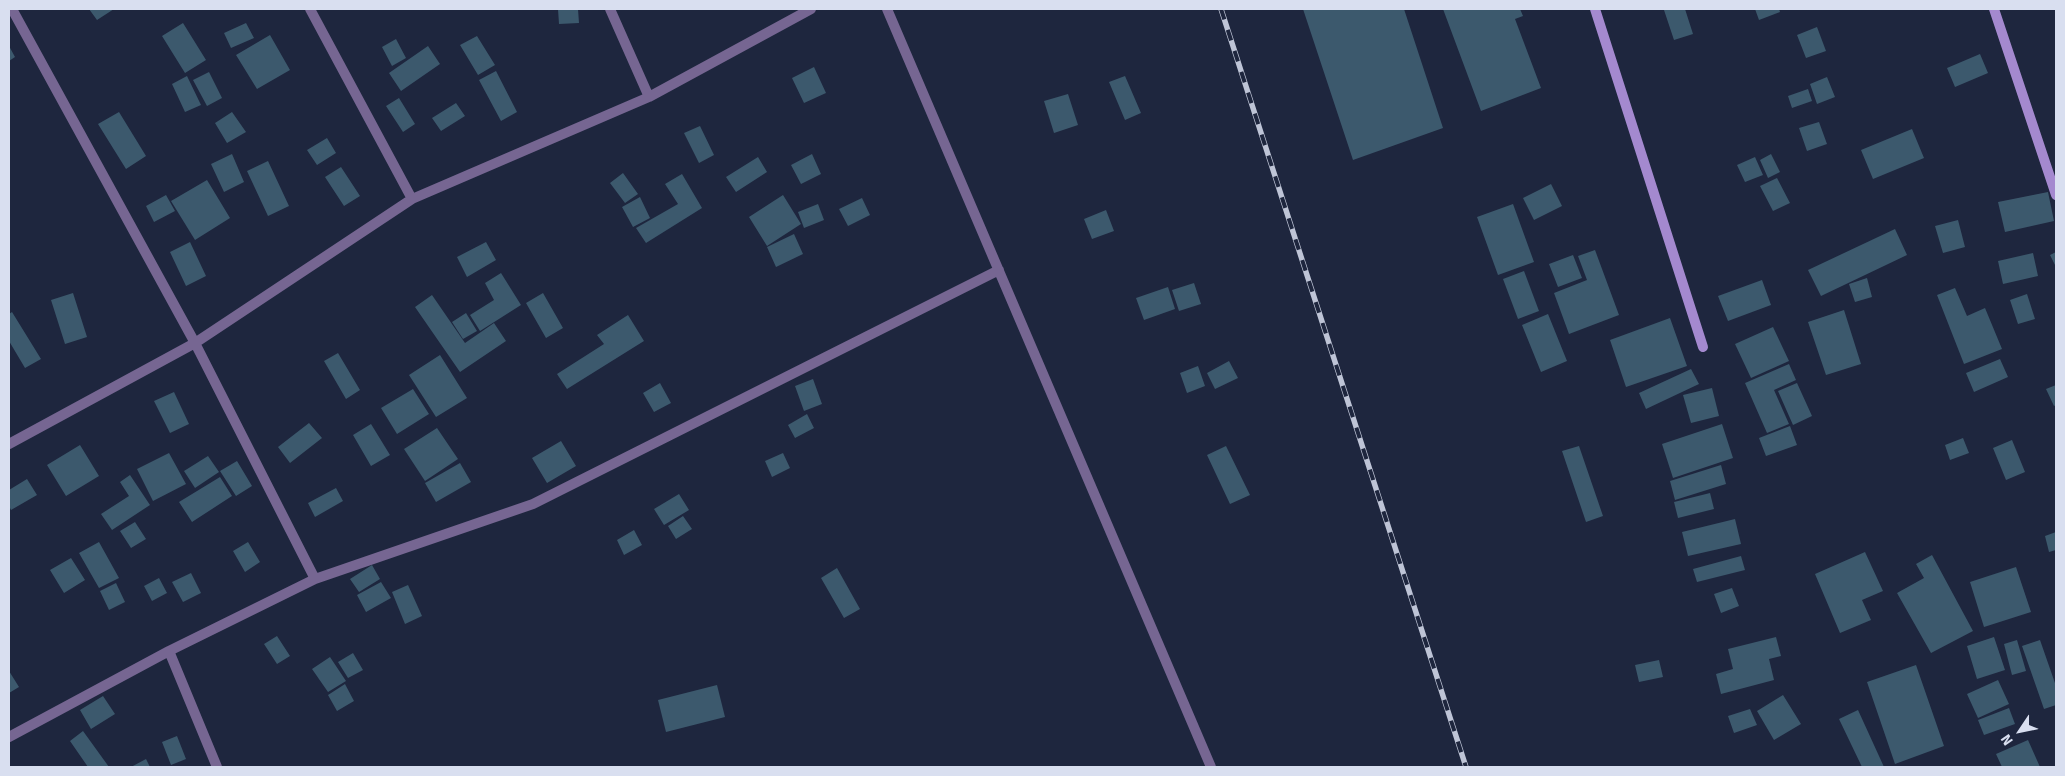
<!DOCTYPE html>
<style>
body{margin:0}
#map{position:relative;width:2065px;height:776px;overflow:hidden;background:#1e263e;font-family:Signika,sans-serif}
canvas{display:block}
.frame{position:absolute;inset:0;border:10px solid #d9dff0;pointer-events:none}
.north{position:absolute;left:1995px;top:706px;width:50px;height:50px;-webkit-text-stroke:4px #1e263e;paint-order:stroke;rotate:236deg;font-size:14px;font-weight:700;line-height:20px;text-align:center;color:#d9dff0}
.north::after{content:'';display:block;margin:auto;width:18px;height:22px;background:#d9dff0;clip-path:polygon(50% 0,100% 100%,50% 72%,0 100%)}
</style>
<div id="map">
<canvas width="2065" height="776"></canvas>
<div class="frame"></div>
<div class="north">N</div>
</div>
<script>
const ctx = document.querySelector('canvas').getContext('2d');
ctx.lineJoin = 'round';
function fill(path, color) { ctx.fillStyle = color; ctx.fill(path, 'evenodd'); }
const toPath = rows => new Path2D(rows.map(r => 'M' + r).join(''));
function strokePath(path, color, width, dash) { ctx.strokeStyle = color; ctx.lineWidth = width; ctx.lineCap = dash ? 'butt' : 'round'; ctx.setLineDash(dash || []); ctx.stroke(path); }
fill(toPath([
 [89,9,114,9,97,20],
 [558,9,578,9,579,23,559,24],
 [1303,9,1404,9,1443,128,1353,160],
 [1443,9,1520,9,1523,16,1515,19,1541,88,1481,111],
 [1668,9,1685,9,1693,34,1674,40,1664,10],
 [1755,9,1779,9,1780,12,1759,20],
 [183,23,206,60,185,73,162,36],
 [246,23,254,38,231,48,224,33],
 [1817,27,1826,51,1806,58,1797,35],
 [270,35,290,70,257,89,236,55],
 [477,36,495,65,478,75,460,45],
 [396,39,406,58,392,66,382,47],
 [9,46,15,57,9,61],
 [428,46,440,64,401,91,389,73],
 [1980,54,1988,73,1955,87,1947,68],
 [814,67,826,93,804,103,792,78],
 [496,71,517,112,501,121,479,80],
 [209,72,222,98,207,106,193,80],
 [187,76,201,105,185,112,172,84],
 [1125,76,1141,113,1125,120,1109,82],
 [1827,77,1835,97,1817,104,1810,84],
 [1808,89,1812,101,1792,108,1788,96],
 [1068,94,1078,125,1054,133,1044,101],
 [399,98,415,124,403,132,386,106],
 [456,103,465,116,441,131,432,118],
 [119,112,146,156,126,169,98,124],
 [232,112,246,132,227,143,215,123],
 [1819,122,1827,144,1807,151,1799,128],
 [700,126,714,155,699,163,684,133],
 [1912,129,1924,158,1873,179,1861,150],
 [327,138,336,153,317,165,307,150],
 [232,154,244,182,224,192,211,164],
 [812,154,821,174,801,184,791,165],
 [1771,154,1780,172,1768,178,1760,160],
 [758,157,767,172,736,192,726,177],
 [1755,157,1763,175,1745,182,1737,165],
 [268,161,289,206,268,216,247,171],
 [341,167,360,196,344,206,325,177],
 [623,173,638,194,625,203,610,183],
 [682,174,702,208,646,243,636,228,678,204,665,184],
 [1777,178,1790,203,1773,211,1760,186],
 [207,180,230,218,195,240,171,201],
 [1551,184,1562,206,1534,220,1523,198],
 [2048,192,2054,221,2005,232,1998,202],
 [166,195,175,211,154,222,146,206],
 [783,195,801,224,767,246,749,217],
 [640,197,650,218,633,227,622,207],
 [862,198,870,215,848,226,839,209],
 [818,204,824,220,804,228,798,212],
 [1513,204,1534,262,1498,275,1477,217],
 [1106,210,1114,231,1092,239,1084,219],
 [1958,220,1965,247,1943,253,1935,226],
 [1895,229,1907,255,1821,296,1808,270],
 [794,234,803,254,776,267,767,247],
 [190,242,206,276,186,286,170,252],
 [486,242,496,260,467,277,457,257],
 [1595,250,1619,315,1569,334,1554,293,1587,280,1578,256],
 [2056,252,2056,267,2050,255],
 [2033,253,2038,276,2003,284,1998,261],
 [1573,255,1582,278,1558,287,1549,264],
 [1524,271,1539,311,1518,319,1503,279],
 [501,273,521,305,480,331,470,315,494,300,485,283],
 [1867,278,1872,297,1855,302,1849,284],
 [1762,280,1771,305,1728,321,1718,296],
 [1194,283,1201,304,1179,311,1172,290],
 [1168,287,1175,309,1144,320,1136,298],
 [1955,288,1967,316,1985,308,2002,349,1964,364,1937,295],
 [73,293,87,337,65,344,51,300],
 [543,293,563,328,546,338,526,303],
 [2027,294,2035,319,2018,324,2010,300],
 [432,295,465,343,494,323,506,341,460,372,415,307],
 [1844,310,1861,364,1826,375,1808,322],
 [12,312,41,359,25,368,9,341,9,314],
 [466,313,477,331,463,339,452,322],
 [1548,314,1567,361,1541,372,1522,325],
 [628,315,644,341,567,389,557,374,604,344,597,335],
 [1670,318,1687,366,1626,387,1610,340],
 [1773,327,1789,361,1751,378,1735,344],
 [338,353,360,390,346,399,324,361],
 [440,355,467,398,436,417,409,375],
 [2000,359,2008,377,1974,392,1966,373],
 [1229,361,1238,378,1215,389,1207,373],
 [1789,364,1796,380,1774,390,1789,424,1767,433,1745,383],
 [1198,366,1205,386,1187,393,1180,373],
 [1691,369,1699,384,1646,409,1639,393],
 [813,379,822,404,804,411,795,386],
 [660,383,671,403,654,412,643,393],
 [1797,383,1812,416,1793,425,1778,391],
 [2056,385,2056,405,2054,406,2046,389],
 [1712,388,1719,416,1691,423,1683,395],
 [413,389,429,414,397,434,381,408],
 [174,392,189,424,170,433,154,401],
 [807,414,814,428,795,438,788,425],
 [309,423,322,438,290,463,278,447],
 [371,424,390,455,371,466,353,435],
 [1722,424,1733,458,1673,478,1662,444],
 [1790,426,1797,445,1766,456,1759,438],
 [437,428,458,459,425,481,404,449],
 [1963,438,1969,453,1950,460,1945,445],
 [2012,440,2025,472,2006,480,1993,448],
 [561,441,576,466,547,483,532,458],
 [80,445,99,476,66,496,47,465],
 [1226,446,1250,495,1230,504,1207,455],
 [1579,446,1603,516,1586,522,1562,451],
 [169,453,186,484,153,501,137,469],
 [783,453,790,468,772,477,765,461],
 [208,456,219,472,195,488,184,471],
 [237,461,252,486,236,496,220,471],
 [460,463,471,482,436,502,425,483],
 [1721,465,1726,484,1675,500,1670,481],
 [130,475,150,505,112,530,101,514,129,496,120,482],
 [220,477,232,496,192,522,179,502],
 [27,479,37,495,11,510,9,506,9,490],
 [336,488,343,501,315,517,308,503],
 [1710,493,1714,509,1678,518,1674,502],
 [679,494,689,510,664,525,654,509],
 [683,516,692,529,676,539,668,526],
 [1735,519,1741,544,1688,556,1682,532],
 [135,522,146,539,131,548,120,531],
 [634,530,642,545,624,555,617,540],
 [2056,532,2056,550,2049,552,2045,536],
 [99,542,119,578,99,588,79,553],
 [248,542,260,562,245,572,233,551],
 [1865,552,1883,591,1862,600,1871,620,1840,633,1815,574],
 [1932,555,1973,631,1931,653,1897,593,1924,578,1916,564],
 [1741,556,1745,570,1697,582,1693,569],
 [71,558,85,580,64,593,50,570],
 [372,565,380,579,359,592,350,579],
 [2016,567,2031,612,1984,627,1970,582],
 [837,568,860,609,844,618,821,578],
 [191,573,201,593,183,602,172,582],
 [159,578,167,593,152,601,144,586],
 [381,582,391,598,366,612,357,595],
 [116,583,125,602,109,610,100,591],
 [408,585,422,616,405,624,392,592],
 [1732,588,1739,606,1721,613,1714,594],
 [277,636,290,656,277,664,264,644],
 [1776,637,1781,656,1769,659,1774,680,1721,694,1716,674,1733,669,1728,649],
 [1994,637,2005,670,1977,679,1967,646],
 [2017,640,2026,671,2012,675,2004,644],
 [2040,640,2056,686,2056,705,2044,709,2022,646],
 [353,653,363,670,348,678,338,662],
 [330,657,346,681,328,692,312,669],
 [1659,660,1663,677,1639,682,1635,665],
 [1916,665,1944,746,1895,764,1867,682],
 [9,671,19,687,9,693],
 [1998,680,2009,704,1978,718,1967,694],
 [345,684,354,701,337,711,328,695],
 [717,685,725,717,666,732,658,700],
 [1783,695,1801,724,1774,740,1757,711],
 [103,696,115,714,91,729,80,710],
 [2009,708,2015,724,1984,735,1978,720],
 [1750,709,1757,725,1734,733,1728,716],
 [1858,710,1884,767,1862,767,1839,719],
 [83,731,109,767,88,767,70,741],
 [177,736,186,759,171,765,162,742],
 [2028,740,2040,767,2002,767,1996,754],
 [146,759,150,767,131,767]
]), '#3c596d');
strokePath(toPath([
 [12,9,195,343,315,579],
 [310,9,412,199],
 [610,9,649,97],
 [887,9,1211,767],
 [9,444,195,343,412,199,649,97,811,9],
 [169,651,217,767],
 [9,737,169,651,315,579,533,504,999,270]
]), '#766692', 10);
strokePath(toPath([
 [1595,9,1703,347],
 [1994,9,2056,195]
]), '#a489cf', 10);
const rail = toPath([
 [1221,9,1466,767]
]);
strokePath(rail, '#bec4d6', 5.5);
strokePath(rail, '#1e263e', 4, [11]);
</script>
